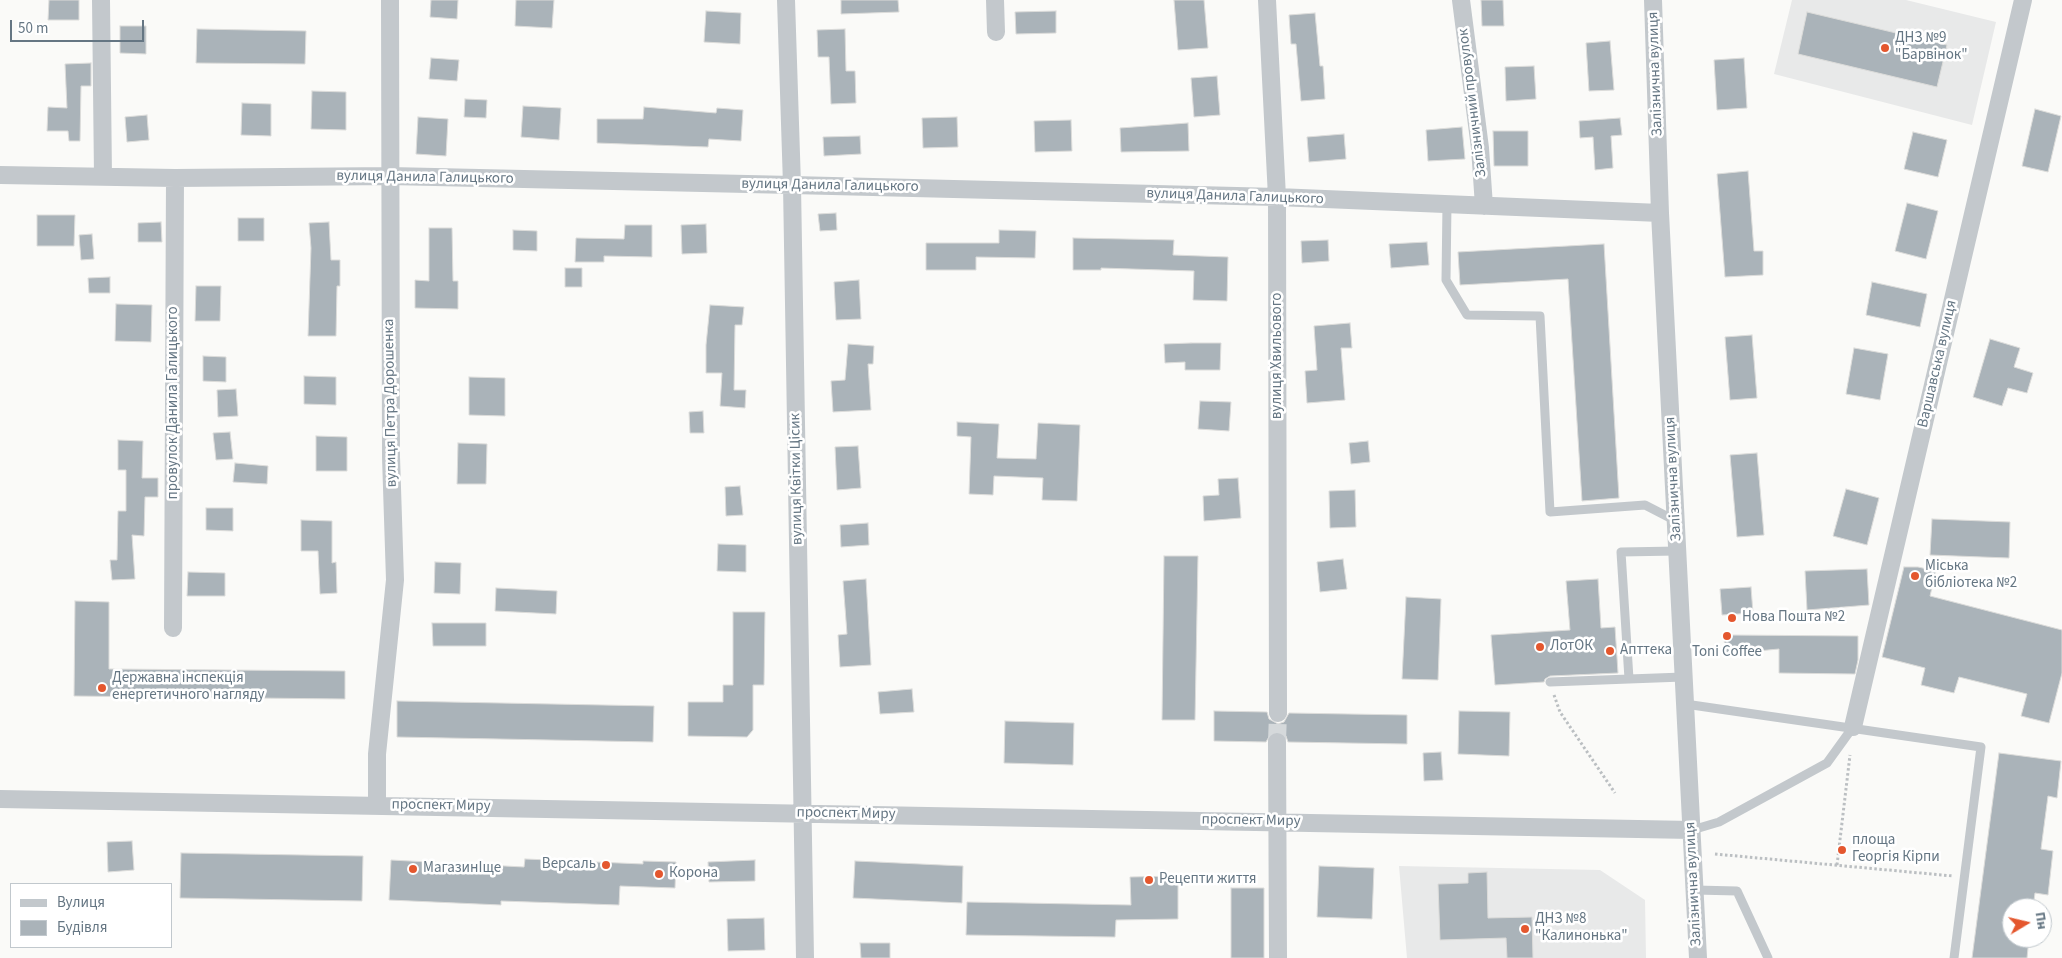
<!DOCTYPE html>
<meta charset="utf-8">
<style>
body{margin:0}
#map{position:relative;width:2062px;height:958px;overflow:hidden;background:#fafaf8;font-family:"Source Sans 3",sans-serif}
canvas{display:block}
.legend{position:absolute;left:10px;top:883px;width:162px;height:65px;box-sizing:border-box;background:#fff;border:1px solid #c1c8cd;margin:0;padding:6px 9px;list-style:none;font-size:15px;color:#657683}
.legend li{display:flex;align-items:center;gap:10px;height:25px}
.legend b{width:25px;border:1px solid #c1c8cd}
.north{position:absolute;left:2002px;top:898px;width:50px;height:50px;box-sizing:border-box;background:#fff;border:1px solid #c1c8cd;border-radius:50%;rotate:81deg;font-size:14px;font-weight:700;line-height:20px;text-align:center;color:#657683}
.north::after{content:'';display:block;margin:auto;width:18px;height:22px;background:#e4572e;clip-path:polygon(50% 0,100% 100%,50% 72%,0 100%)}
.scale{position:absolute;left:10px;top:20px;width:134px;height:22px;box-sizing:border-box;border:2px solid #657683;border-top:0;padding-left:6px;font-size:15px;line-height:18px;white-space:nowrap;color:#657683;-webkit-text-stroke:4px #fff;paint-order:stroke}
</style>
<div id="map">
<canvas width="2062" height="958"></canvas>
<ul class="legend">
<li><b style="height:6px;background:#c3c8cc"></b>Вулиця</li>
<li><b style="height:14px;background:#aab3b9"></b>Будівля</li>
</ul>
<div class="north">Пн</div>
<div class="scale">50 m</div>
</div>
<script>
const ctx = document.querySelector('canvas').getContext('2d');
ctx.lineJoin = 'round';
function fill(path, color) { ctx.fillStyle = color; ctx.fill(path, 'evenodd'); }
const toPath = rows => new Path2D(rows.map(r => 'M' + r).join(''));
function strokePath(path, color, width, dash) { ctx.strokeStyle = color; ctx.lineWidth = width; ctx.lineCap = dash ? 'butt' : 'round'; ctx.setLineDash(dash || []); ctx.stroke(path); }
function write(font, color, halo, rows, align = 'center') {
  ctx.font = font + ' "Source Sans 3",sans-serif'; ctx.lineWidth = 5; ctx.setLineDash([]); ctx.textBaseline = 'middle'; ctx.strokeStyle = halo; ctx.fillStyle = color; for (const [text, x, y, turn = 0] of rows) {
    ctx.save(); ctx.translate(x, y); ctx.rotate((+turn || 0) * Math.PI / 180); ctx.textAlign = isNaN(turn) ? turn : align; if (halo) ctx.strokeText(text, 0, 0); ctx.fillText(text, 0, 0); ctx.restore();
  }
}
fill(toPath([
 [1792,0,1906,0,1996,22,1972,125,1774,74],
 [1399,866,1600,870,1645,900,1646,958,1407,958]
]), '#e8e9e9');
const building = toPath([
 [49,0,79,0,79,20,48,20,49,0],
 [431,0,458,0,457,19,430,17,431,0],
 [516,0,554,0,552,28,515,26,516,0],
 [841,0,898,0,899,12,841,14,841,0],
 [1174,0,1204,0,1208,48,1178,50,1174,0],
 [1481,0,1503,0,1504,26,1482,26,1481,0],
 [706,11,741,13,740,44,704,42,706,11],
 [1056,11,1056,33,1016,34,1015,12,1056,11],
 [1807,12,1947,45,1937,87,1798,54,1807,12],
 [1315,13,1320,66,1323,66,1325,99,1301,101,1296,44,1291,44,1289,15,1315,13],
 [120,26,146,26,146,54,120,53,120,26],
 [197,29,306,31,305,64,196,63,197,29],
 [845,29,846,71,855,71,856,103,831,104,829,57,818,57,817,30,845,29],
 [1610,41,1614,90,1589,91,1586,43,1610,41],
 [431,58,459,60,457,81,429,79,431,58],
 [1744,58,1747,108,1717,110,1714,60,1744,58],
 [91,63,91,86,81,86,80,141,69,141,68,131,47,131,48,107,67,108,65,64,91,63],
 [1534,66,1536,99,1506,101,1505,67,1534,66],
 [1217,76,1220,115,1194,117,1191,78,1217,76],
 [312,91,346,92,346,130,311,129,312,91],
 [465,99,487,100,486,118,464,117,465,99],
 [242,103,271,104,271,136,241,135,242,103],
 [523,106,561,108,559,140,521,137,523,106],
 [644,107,716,113,717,108,743,110,741,141,709,139,708,147,597,143,597,119,643,119,644,107],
 [2035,109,2061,116,2048,172,2022,166,2035,109],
 [147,115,149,140,127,142,125,117,147,115],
 [418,117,448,119,446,156,416,154,418,117],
 [957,117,958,147,923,148,922,118,957,117],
 [1620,118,1622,135,1611,136,1613,168,1595,170,1593,137,1580,138,1579,121,1620,118],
 [1071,120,1072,151,1035,152,1034,121,1071,120],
 [1188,123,1189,151,1121,152,1120,128,1188,123],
 [1462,127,1465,159,1428,161,1426,130,1462,127],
 [1493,131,1528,131,1528,166,1494,166,1493,131],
 [1913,132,1947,140,1938,177,1904,169,1913,132],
 [1344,134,1346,159,1309,162,1307,137,1344,134],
 [860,136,861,154,824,156,823,137,860,136],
 [1748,171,1754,251,1763,251,1763,275,1725,277,1717,174,1748,171],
 [1907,203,1938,211,1926,259,1895,251,1907,203],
 [836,213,837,230,820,231,818,214,836,213],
 [37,215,75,215,74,246,37,246,37,215],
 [238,218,264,218,264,241,238,241,238,218],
 [161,222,162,242,138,242,138,223,161,222],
 [329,222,331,260,340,260,340,286,337,286,336,336,308,336,311,248,309,223,329,222],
 [706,224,707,253,682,254,681,225,706,224],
 [625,225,652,225,652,257,604,256,604,262,575,262,576,238,624,239,625,225],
 [429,228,452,228,453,281,458,281,458,309,415,308,415,280,429,281,429,228],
 [513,230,537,231,537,251,513,250,513,230],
 [999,230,1036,231,1035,258,976,257,976,270,926,270,926,243,999,243,999,230],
 [92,234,94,259,81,260,79,235,92,234],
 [1073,238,1174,240,1173,255,1228,257,1227,301,1193,300,1194,271,1101,268,1101,270,1073,270,1073,238],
 [1328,240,1329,261,1302,263,1301,241,1328,240],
 [1427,242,1429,265,1391,268,1389,244,1427,242],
 [1604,244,1619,498,1582,501,1568,279,1460,285,1458,252,1604,244],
 [565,268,582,268,582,287,565,287,565,268],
 [110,277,110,293,89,293,88,278,110,277],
 [859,280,861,319,836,320,834,282,859,280],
 [1872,282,1927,294,1920,327,1866,315,1872,282],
 [196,286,221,286,220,321,195,321,196,286],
 [116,304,152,305,151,342,115,341,116,304],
 [710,305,744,307,742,325,735,325,734,390,746,390,745,408,720,406,722,373,706,373,706,345,710,305],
 [1350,323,1352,348,1341,348,1345,400,1307,403,1305,371,1317,370,1314,326,1350,323],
 [1752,335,1757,398,1730,400,1725,337,1752,335],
 [1990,339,2020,348,2014,367,2033,373,2027,393,2008,388,2002,406,1973,397,1990,339],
 [1191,343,1221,343,1220,370,1185,370,1185,362,1165,363,1164,344,1191,343],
 [848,344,874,346,873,364,868,364,871,410,833,412,831,381,845,380,848,344],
 [1854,348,1888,354,1880,400,1846,394,1854,348],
 [203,356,226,357,226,382,203,381,203,356],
 [304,376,336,377,336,405,304,404,304,376],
 [469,377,505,378,505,416,469,415,469,377],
 [236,389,238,416,218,417,217,390,236,389],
 [1200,401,1231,402,1229,431,1198,429,1200,401],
 [703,411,704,433,690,433,689,412,703,411],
 [957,422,999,424,997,458,1036,459,1038,423,1080,425,1077,501,1042,500,1043,478,994,476,993,495,969,494,971,437,957,436,957,422],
 [230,432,233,459,216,460,213,433,230,432],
 [316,436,347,437,347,471,316,471,316,436],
 [118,440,143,441,142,478,158,478,158,497,145,497,144,536,132,535,135,579,112,580,110,560,117,560,118,511,126,511,126,470,118,470,118,440],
 [1368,441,1370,462,1351,464,1349,443,1368,441],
 [458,443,487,444,486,484,457,484,458,443],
 [858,446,861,488,837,490,835,447,858,446],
 [1757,453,1764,535,1737,537,1730,455,1757,453],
 [235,463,268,466,267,484,233,482,235,463],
 [1238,478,1241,518,1204,521,1203,496,1219,495,1218,479,1238,478],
 [740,486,743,515,726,516,725,487,740,486],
 [1846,489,1879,498,1867,545,1833,536,1846,489],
 [1355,490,1356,527,1330,528,1329,491,1355,490],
 [206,508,233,508,233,531,206,530,206,508],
 [1932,519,2010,522,2009,558,1930,555,1932,519],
 [301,520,332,521,332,563,336,562,337,593,320,594,318,551,301,551,301,520],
 [868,523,869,545,841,547,840,525,868,523],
 [718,544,746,545,746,572,717,571,718,544],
 [1164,556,1198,556,1195,720,1162,720,1164,556],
 [1343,559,1347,589,1320,592,1317,562,1343,559],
 [435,562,461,563,460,594,434,593,435,562],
 [1904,567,1918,567,1936,571,1930,596,2062,630,2062,673,2049,723,2021,716,2027,694,1959,677,1954,693,1921,685,1925,668,1882,657,1904,567],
 [1867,569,1869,605,1807,610,1805,571,1867,569],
 [188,572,225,573,225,596,187,596,188,572],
 [866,579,871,665,840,667,838,635,847,634,843,581,866,579],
 [1598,579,1601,628,1615,627,1618,673,1550,676,1545,679,1544,682,1495,685,1491,635,1570,630,1566,581,1598,579],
 [1751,587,1753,613,1722,615,1720,589,1751,587],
 [496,588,557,591,556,614,495,611,496,588],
 [1406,597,1441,599,1438,680,1402,679,1406,597],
 [75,601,109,602,109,669,345,671,345,699,74,696,75,601],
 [733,612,765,612,764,685,753,685,753,730,747,737,688,736,688,702,723,702,723,685,733,685,733,612],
 [432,623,486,623,486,646,433,646,432,623],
 [1724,635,1858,636,1858,660,1855,674,1779,673,1779,649,1725,654,1724,635],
 [912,689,914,712,880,714,878,692,912,689],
 [397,701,654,706,653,742,397,737,397,701],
 [1214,711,1267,712,1269,719,1278,724,1284,722,1289,713,1407,715,1407,744,1288,742,1286,736,1277,731,1271,733,1266,742,1214,741,1214,711],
 [1459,711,1510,712,1509,756,1458,754,1459,711],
 [1005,721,1074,723,1073,765,1004,763,1005,721],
 [1441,752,1443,780,1424,781,1423,753,1441,752],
 [1999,753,2061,761,2057,798,2048,796,2041,849,2053,851,2048,895,2035,893,2033,908,2012,908,2012,938,2029,938,2027,958,1972,958,1999,753],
 [132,841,134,870,108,872,107,842,132,841],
 [181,853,363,856,362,901,180,898,181,853],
 [525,859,643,864,643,861,676,862,675,888,620,886,619,905,501,901,501,905,389,900,391,860,524,867,525,859],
 [755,860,755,881,709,882,708,862,755,860],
 [855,861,963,866,962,903,853,898,855,861],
 [1319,866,1374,868,1372,919,1317,917,1319,866],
 [1487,872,1488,918,1532,917,1533,958,1507,958,1506,938,1440,940,1438,884,1468,883,1468,873,1487,872],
 [1178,876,1178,919,1116,920,1115,937,966,935,967,902,1131,905,1130,877,1178,876],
 [1231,888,1264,888,1264,958,1231,958,1231,888],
 [764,918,765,950,728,951,727,919,764,918],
 [860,943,890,943,890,958,861,958,860,943]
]);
fill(building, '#aab3b9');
strokePath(building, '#dcdcda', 1);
strokePath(toPath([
 [1277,742,1278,713]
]), '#d5d9db', 18, [18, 9]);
strokePath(toPath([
 [1554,695,1560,712,1615,793],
 [1715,854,1953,876],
 [1837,865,1850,755]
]), '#bbbfc2', 3, [2.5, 2.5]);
strokePath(toPath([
 [1447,204,1446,280,1467,315,1540,316,1550,512,1645,505,1676,521],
 [1629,679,1683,677],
 [1550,682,1629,679,1621,552,1677,551],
 [1685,704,1981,747,1954,958],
 [1692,830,1719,822,1827,763,1853,727],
 [1695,890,1737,891,1768,958]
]), '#c3c8cc', 9);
strokePath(toPath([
 [101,0,103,176],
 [786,0,792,185,805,958],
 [995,0,996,32],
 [1267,0,1277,197,1278,713],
 [1461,0,1480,148,1484,206],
 [1653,0,1660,213,1698,958],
 [0,175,175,178,390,176,792,185,1277,197,1660,213],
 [173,628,175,178],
 [1853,727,2023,0],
 [1277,742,1278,958],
 [0,799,1692,830],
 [377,805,377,754,395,580,391,457,390,0]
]), '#c3c8cc', 18);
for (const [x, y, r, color] of [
 [1885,48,5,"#e4572e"],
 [1915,576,5,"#e4572e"],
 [1732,618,5,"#e4572e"],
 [1727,636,5,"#e4572e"],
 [1540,647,5,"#e4572e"],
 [1610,651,5,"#e4572e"],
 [102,688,5,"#e4572e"],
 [1842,850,5,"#e4572e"],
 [606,865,5,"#e4572e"],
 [413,869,5,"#e4572e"],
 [659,874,5,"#e4572e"],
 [1149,880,5,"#e4572e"],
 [1525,929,5,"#e4572e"]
]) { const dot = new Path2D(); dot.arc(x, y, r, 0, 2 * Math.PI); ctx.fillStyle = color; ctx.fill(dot); strokePath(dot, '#fff', 2); }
write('15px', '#657683', '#fff', [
 ["ДНЗ №9",1895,39],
 ["\"Барвінок\"",1895,56],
 ["Міська",1925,567],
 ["бібліотека №2",1925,584],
 ["Нова Пошта №2",1742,618],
 ["ЛотОК",1550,647],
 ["Апттека",1620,651],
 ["Toni Coffee",1727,653,"center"],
 ["Державна інспекція",112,679],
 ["енергетичного нагляду",112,696],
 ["площа",1852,841],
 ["Георгія Кірпи",1852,858],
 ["Версаль",596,865,"right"],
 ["МагазинІще",423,869],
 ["Корона",669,874],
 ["Рецепти життя",1159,880],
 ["ДНЗ №8",1535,920],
 ["\"Калинонька\"",1535,937]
], 'left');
write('15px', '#657683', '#fff', [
 ["Залізнична вулиця",1656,74,-92],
 ["Залізничний провулок",1473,103,-97],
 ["вулиця Данила Галицького",425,178,1],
 ["вулиця Данила Галицького",830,186,1],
 ["вулиця Данила Галицького",1235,197,2],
 ["вулиця Хвильового",1278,356,-90],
 ["Варшавська вулиця",1938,364,-77],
 ["провулок Данила Галицького",174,403,-90],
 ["вулиця Петра Дорошенка",391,403,-91],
 ["вулиця Квітки Цісик",797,479,-91],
 ["Залізнична вулиця",1674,479,-93],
 ["проспект Миру",441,806,1],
 ["проспект Миру",846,814,1],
 ["проспект Миру",1251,821,1],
 ["Залізнична вулиця",1694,884,-93]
]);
</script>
